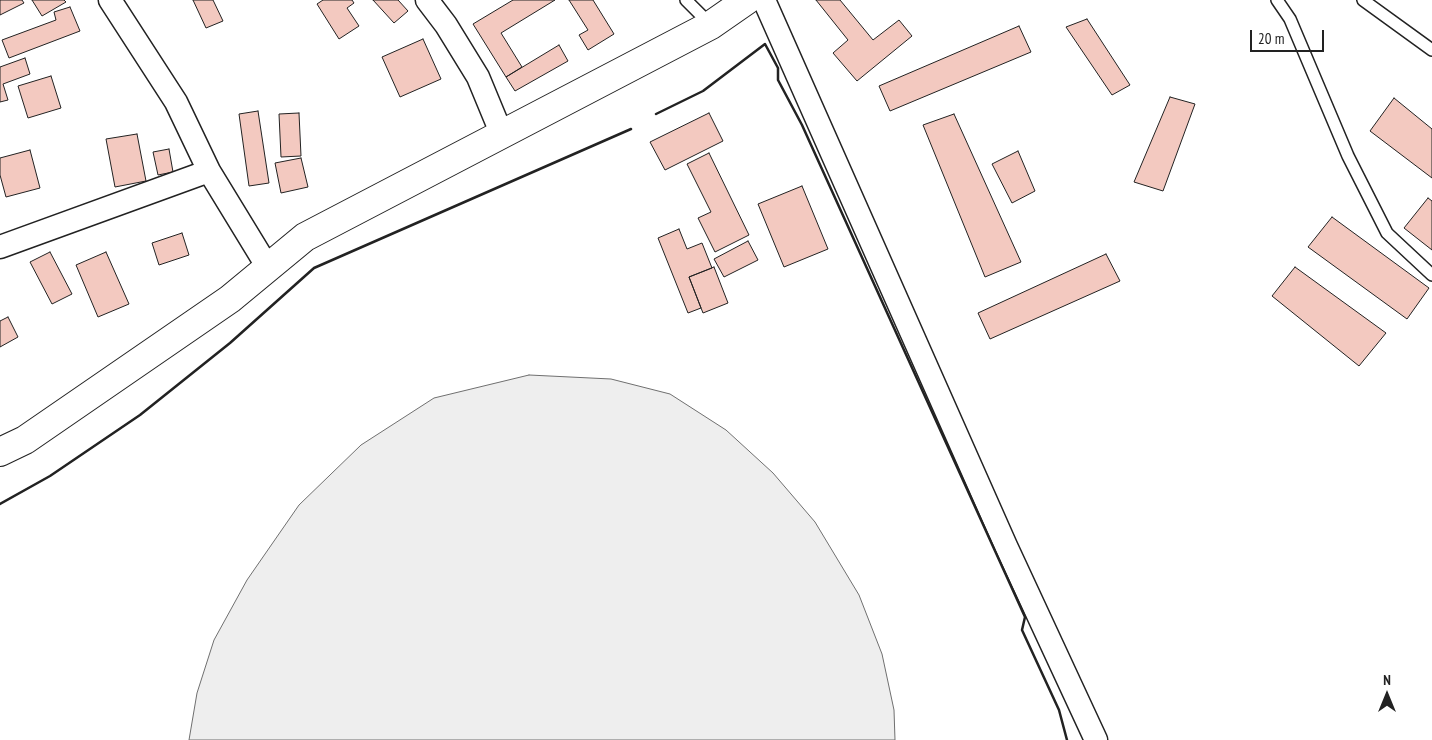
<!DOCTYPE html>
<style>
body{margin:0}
#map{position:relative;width:1432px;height:740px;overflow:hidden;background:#fff;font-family:"PT Sans Narrow",sans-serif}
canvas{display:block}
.north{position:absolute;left:1362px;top:670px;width:50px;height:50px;-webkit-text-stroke:4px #fff;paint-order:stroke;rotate:0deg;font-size:14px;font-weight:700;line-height:20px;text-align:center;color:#222}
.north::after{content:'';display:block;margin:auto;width:18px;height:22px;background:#222;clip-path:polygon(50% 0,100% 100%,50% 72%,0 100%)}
.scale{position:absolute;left:1250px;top:30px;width:74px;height:22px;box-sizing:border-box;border:2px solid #222;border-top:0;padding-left:6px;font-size:15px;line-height:18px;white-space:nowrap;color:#222;-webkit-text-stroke:4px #fff;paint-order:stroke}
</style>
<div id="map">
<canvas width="1432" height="740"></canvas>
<div class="north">N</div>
<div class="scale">20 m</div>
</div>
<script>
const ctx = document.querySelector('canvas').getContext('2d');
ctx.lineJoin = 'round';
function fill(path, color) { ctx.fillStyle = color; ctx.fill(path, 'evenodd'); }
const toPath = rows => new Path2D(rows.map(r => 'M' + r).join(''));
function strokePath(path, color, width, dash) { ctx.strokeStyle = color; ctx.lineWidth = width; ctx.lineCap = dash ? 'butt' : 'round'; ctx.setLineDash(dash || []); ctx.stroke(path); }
const green = toPath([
 [529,375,611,379,670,394,726,430,773,473,815,522,859,595,882,654,894,710,895,740,189,740,197,693,214,640,247,580,299,505,361,445,434,398,529,375]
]);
fill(green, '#eee');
strokePath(green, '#6f6f6f', 1);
const building = toPath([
 [0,0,22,0,24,3,0,15,0,0],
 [32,0,64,0,66,2,42,16,32,0],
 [193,0,213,0,223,21,206,28,193,0],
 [323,0,352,0,354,3,347,8,359,26,339,39,317,4,323,0],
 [373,0,398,0,408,11,394,23,373,0],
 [513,0,555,0,501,33,522,67,506,77,473,24,513,0],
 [569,0,593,0,614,34,588,50,579,35,588,30,569,0],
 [816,0,840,0,873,40,899,20,912,36,857,81,833,53,848,40,816,0],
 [70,7,80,31,9,58,2,40,56,20,54,12,70,7],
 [1087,19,1130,85,1112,95,1066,27,1087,19],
 [1019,26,1031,52,890,111,879,86,1019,26],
 [423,39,441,79,400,97,382,57,423,39],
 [559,45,568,61,515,91,506,77,559,45],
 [25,58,30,74,3,84,8,100,0,102,0,67,25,58],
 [51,76,61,108,28,118,18,86,51,76],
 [1170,97,1195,104,1163,191,1134,182,1170,97],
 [1394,98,1432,129,1432,178,1370,131,1394,98],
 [258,111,269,183,249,186,239,114,258,111],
 [299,113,301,156,281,157,279,114,299,113],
 [709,113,723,141,665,170,650,142,709,113],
 [954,114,1021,262,985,277,923,125,954,114],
 [137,134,146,181,115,187,106,139,137,134],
 [169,149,173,172,158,175,153,152,169,149],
 [30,150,40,188,6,197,0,175,0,158,30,150],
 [1018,151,1035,191,1012,203,992,164,1018,151],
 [709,153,749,235,715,252,698,218,711,212,687,164,709,153],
 [301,158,308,187,281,193,275,163,301,158],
 [802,186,828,249,784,267,758,204,802,186],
 [1428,198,1432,201,1432,250,1404,228,1428,198],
 [1332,217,1429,288,1407,319,1308,247,1332,217],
 [679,229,687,249,702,243,712,268,689,277,701,308,688,313,658,238,679,229],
 [182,233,189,255,159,265,152,243,182,233],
 [748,241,758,260,724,277,714,259,748,241],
 [50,252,72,294,52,304,30,262,50,252],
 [106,252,129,304,98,317,76,265,106,252],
 [1106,254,1120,281,990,339,978,313,1106,254],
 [714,267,728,303,703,313,689,277,714,267],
 [1295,267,1386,333,1359,366,1272,296,1295,267],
 [8,317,18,337,0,347,0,321,8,317]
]);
fill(building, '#f3c9c0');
strokePath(building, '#222', 1);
const lane = toPath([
 [686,0,711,25],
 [1277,0,1290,19,1348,156,1387,233,1432,275],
 [1363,0,1432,50]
]);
const street = toPath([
 [110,0,176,102,209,171,267,266],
 [427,0,446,25,478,77,502,135],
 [764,0,1006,546,1096,740],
 [0,247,209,171]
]);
const secondary = toPath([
 [0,452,25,440,230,299,305,237,711,25,747,0]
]);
strokePath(lane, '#222', 14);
strokePath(street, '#222', 25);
strokePath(secondary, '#222', 30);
strokePath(lane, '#fff', 11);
strokePath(street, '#fff', 22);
strokePath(secondary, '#fff', 28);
strokePath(toPath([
 [656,114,703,91,765,44,778,68,778,80,802,125,1025,617,1022,630,1059,710,1067,740],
 [0,504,50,476,140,415,230,343,314,268,631,129]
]), '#222', 2.5);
</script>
